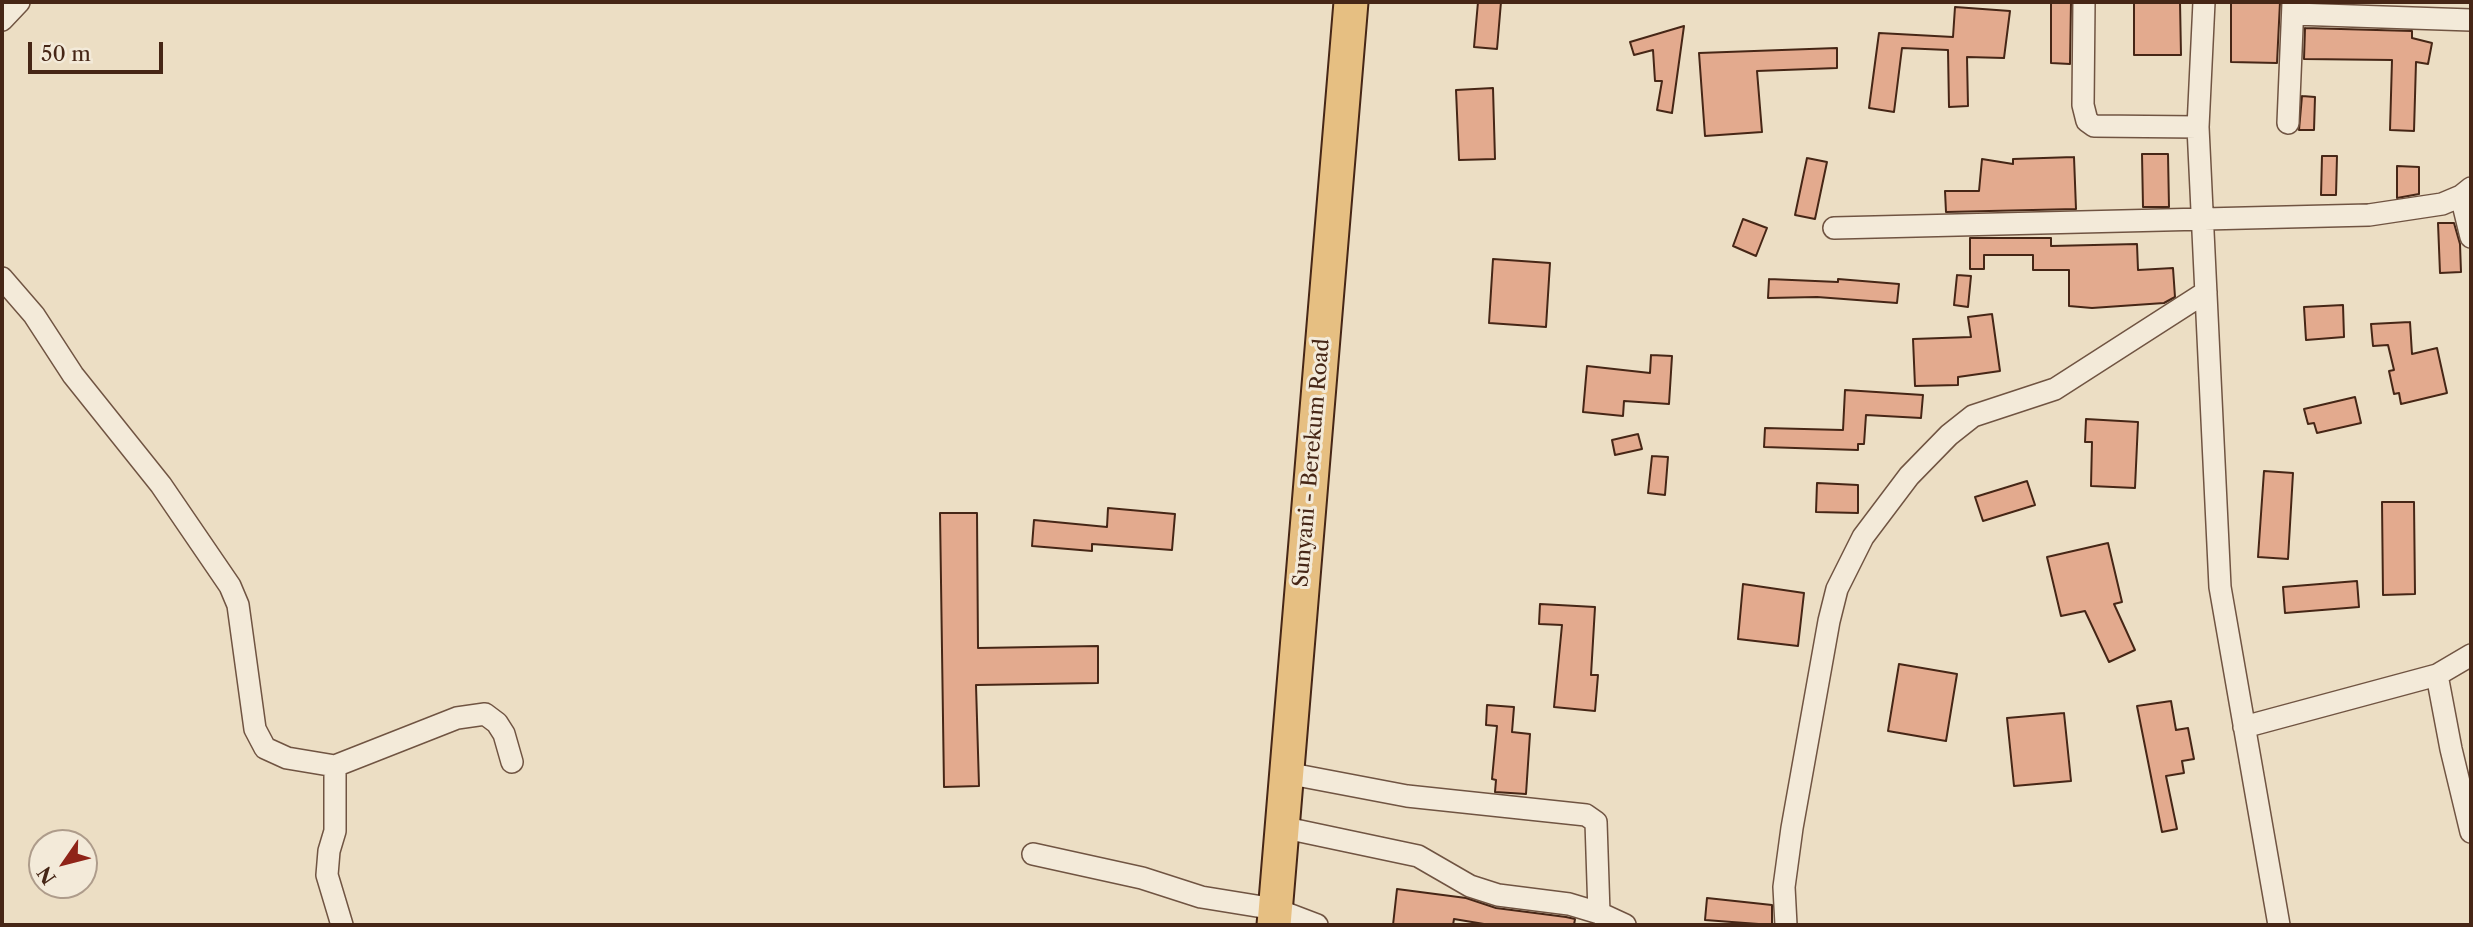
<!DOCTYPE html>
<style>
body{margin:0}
#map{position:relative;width:2473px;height:927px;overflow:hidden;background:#ecdec4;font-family:"Libre Caslon Text",serif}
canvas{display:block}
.frame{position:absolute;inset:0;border:4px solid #462616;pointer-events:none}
.north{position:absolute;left:28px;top:829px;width:70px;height:70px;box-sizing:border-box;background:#f3ead9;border:2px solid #ae9c8b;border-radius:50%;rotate:235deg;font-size:19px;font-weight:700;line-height:28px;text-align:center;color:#462616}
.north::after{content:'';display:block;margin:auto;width:24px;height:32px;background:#8f2418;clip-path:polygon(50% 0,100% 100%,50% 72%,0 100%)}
.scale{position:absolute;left:28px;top:42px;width:135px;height:32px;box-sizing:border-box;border:4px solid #462616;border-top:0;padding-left:9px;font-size:21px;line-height:24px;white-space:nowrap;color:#462616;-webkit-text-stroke:5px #f3ead9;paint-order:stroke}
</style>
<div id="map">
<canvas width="2473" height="927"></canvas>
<div class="frame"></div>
<div class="north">N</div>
<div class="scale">50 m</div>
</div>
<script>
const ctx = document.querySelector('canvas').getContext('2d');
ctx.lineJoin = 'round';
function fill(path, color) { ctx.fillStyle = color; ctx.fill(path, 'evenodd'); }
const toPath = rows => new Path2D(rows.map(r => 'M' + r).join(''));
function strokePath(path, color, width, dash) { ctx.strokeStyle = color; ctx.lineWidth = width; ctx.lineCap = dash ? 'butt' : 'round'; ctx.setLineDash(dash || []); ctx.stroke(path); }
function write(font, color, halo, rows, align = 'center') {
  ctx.font = font + ' "Libre Caslon Text",serif'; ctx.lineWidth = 6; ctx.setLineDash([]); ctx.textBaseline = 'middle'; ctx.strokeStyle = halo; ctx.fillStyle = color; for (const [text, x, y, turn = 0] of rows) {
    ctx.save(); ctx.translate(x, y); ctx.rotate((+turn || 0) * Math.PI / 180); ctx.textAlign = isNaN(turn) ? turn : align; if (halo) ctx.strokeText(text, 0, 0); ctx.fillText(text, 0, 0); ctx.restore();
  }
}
const building = toPath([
 [1478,2,1501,2,1497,49,1474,47,1478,2],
 [2051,2,2071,2,2070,64,2051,63,2051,2],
 [2134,2,2180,2,2181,55,2134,55,2134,2],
 [2231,2,2280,2,2277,63,2231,62,2231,2],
 [1955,7,2010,11,2004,58,1967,57,1968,106,1949,107,1948,50,1902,48,1894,112,1869,108,1879,33,1953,37,1955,7],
 [1684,26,1672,113,1657,110,1662,81,1655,81,1653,50,1634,55,1630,42,1684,26],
 [2305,28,2412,31,2412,38,2432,43,2428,64,2416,62,2414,131,2390,130,2392,60,2304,59,2305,28],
 [1837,48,1837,68,1757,71,1762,132,1705,136,1699,53,1837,48],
 [1493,88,1495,159,1459,160,1456,90,1493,88],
 [2302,96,2315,97,2314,130,2299,130,2302,96],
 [2142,154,2168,154,2169,207,2143,207,2142,154],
 [2322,156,2337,156,2336,195,2321,195,2322,156],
 [2074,157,2076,209,1946,212,1945,191,1979,191,1982,159,2013,164,2013,159,2074,157],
 [1807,158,1827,162,1815,219,1795,215,1807,158],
 [2397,166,2419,167,2419,194,2397,198,2397,166],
 [1743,219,1767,228,1756,256,1733,246,1743,219],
 [2438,223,2454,223,2460,244,2461,272,2440,273,2438,223],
 [1970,238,2051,238,2051,246,2137,244,2138,270,2173,268,2175,297,2164,303,2092,308,2069,306,2069,270,2033,270,2033,255,1984,255,1984,269,1970,269,1970,238],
 [1493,259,1550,263,1546,327,1489,323,1493,259],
 [1957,275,1971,276,1968,307,1954,305,1957,275],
 [1769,279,1838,282,1838,279,1899,284,1897,303,1817,297,1768,298,1769,279],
 [2343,305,2344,337,2306,340,2304,307,2343,305],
 [1992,314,2000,371,1958,377,1958,385,1915,386,1913,339,1971,337,1968,317,1992,314],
 [2410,322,2412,354,2437,348,2447,393,2401,404,2399,393,2394,394,2389,371,2394,370,2388,345,2373,346,2371,324,2410,322],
 [1651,355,1672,356,1669,404,1624,401,1623,416,1583,412,1587,366,1650,373,1651,355],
 [1845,390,1923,395,1921,418,1866,415,1864,444,1858,444,1858,450,1764,447,1765,428,1843,430,1845,390],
 [2355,397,2361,423,2317,433,2314,423,2308,424,2304,409,2355,397],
 [2086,419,2138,422,2135,488,2091,486,2092,442,2085,442,2086,419],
 [1638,434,1642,449,1615,455,1612,440,1638,434],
 [1652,456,1668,457,1665,495,1648,493,1652,456],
 [2264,471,2293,473,2288,559,2258,557,2264,471],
 [2027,481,2035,505,1983,521,1975,497,2027,481],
 [1817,483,1858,485,1858,513,1816,512,1817,483],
 [2382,502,2414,502,2415,594,2383,595,2382,502],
 [1108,508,1175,514,1172,550,1092,544,1092,551,1032,546,1034,520,1107,527,1108,508],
 [940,513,977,513,978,648,1098,646,1098,683,976,685,979,786,944,787,940,513],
 [2108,543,2122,602,2114,604,2135,650,2109,662,2085,611,2061,616,2047,557,2108,543],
 [2357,581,2359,607,2285,613,2283,587,2357,581],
 [1743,584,1804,593,1798,646,1738,639,1743,584],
 [1540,604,1595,607,1591,675,1598,675,1595,711,1554,707,1562,625,1539,624,1540,604],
 [1899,664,1957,674,1946,741,1888,731,1899,664],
 [2171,701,2176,730,2188,728,2194,759,2182,761,2184,773,2166,776,2177,829,2162,832,2137,706,2171,701],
 [1487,705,1514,707,1512,732,1530,734,1526,794,1495,792,1496,780,1492,779,1497,726,1486,725,1487,705],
 [2064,713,2071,781,2014,786,2007,718,2064,713],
 [1397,889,1466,898,1496,908,1566,917,1575,919,1574,925,1490,925,1454,919,1453,925,1393,925,1397,889],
 [1707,898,1772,905,1772,925,1705,920,1707,898]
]);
fill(building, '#e3aa8e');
strokePath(building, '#462616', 2);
const street = toPath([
 [2084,2,2083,105,2087,121,2094,126,2198,127],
 [2204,2,2198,127,2220,587,2279,925],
 [2294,14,2471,20],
 [2,20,19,2],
 [2288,123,2293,3],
 [2461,196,2471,237],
 [1834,228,2369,215,2442,204,2461,196,2471,188],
 [2,278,34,315,73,375,161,485,230,586,238,605,255,729,265,748,287,758,335,766,457,718,485,714,497,723,504,734,512,762],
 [2437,675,2451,749,2471,832],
 [2244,727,2437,675,2471,655],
 [335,766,335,831,329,851,327,875,342,925],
 [1286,773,1407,796,1586,815,1596,822,1599,913],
 [1281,827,1418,856,1470,886,1498,895,1569,904,1599,913,1625,925],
 [1033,854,1142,878,1201,897,1275,909,1317,925],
 [1786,925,1784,887,1792,828,1829,621,1837,589,1863,537,1909,476,1949,435,1973,416,2055,389,2206,292]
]);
const primary = toPath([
 [1274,925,1351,2]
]);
strokePath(street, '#705442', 24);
strokePath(primary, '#462616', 37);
strokePath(street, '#f3ead9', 21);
strokePath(primary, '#e6bf82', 33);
write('21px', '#462616', '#f3ead9', [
 ["Sunyani - Berekum Road",1312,463,-85]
]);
</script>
